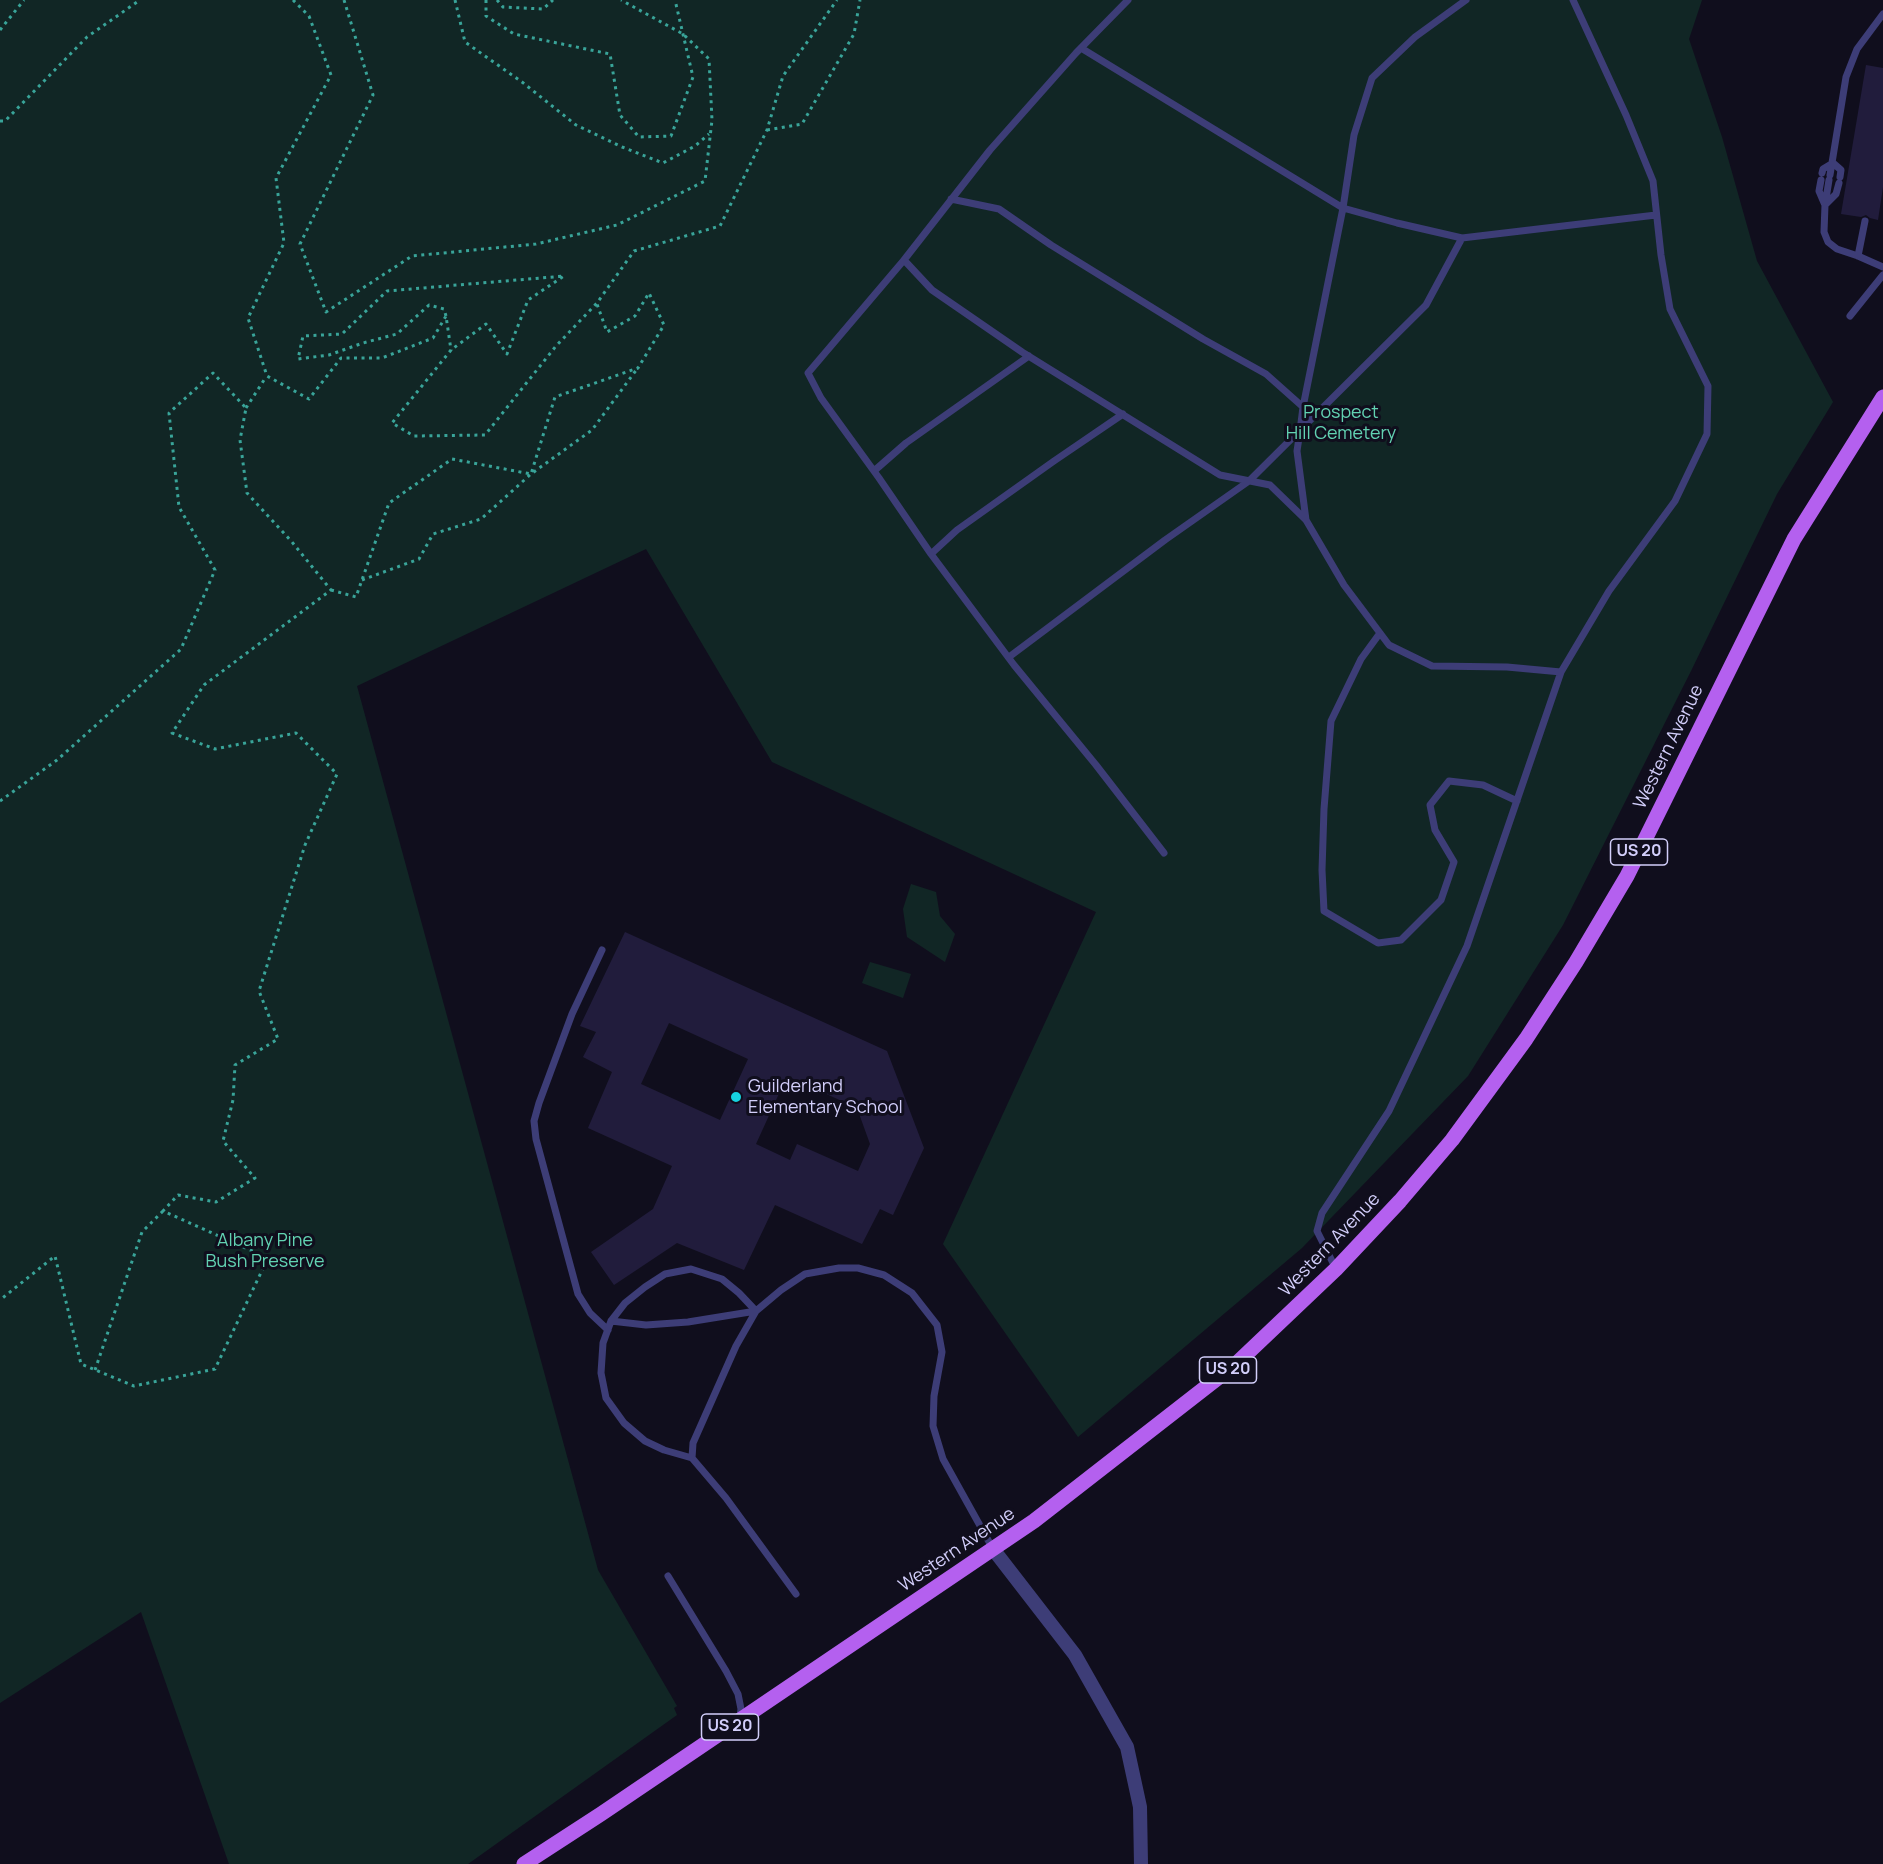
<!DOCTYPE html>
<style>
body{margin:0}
canvas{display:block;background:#100e1d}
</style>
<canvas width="1883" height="1864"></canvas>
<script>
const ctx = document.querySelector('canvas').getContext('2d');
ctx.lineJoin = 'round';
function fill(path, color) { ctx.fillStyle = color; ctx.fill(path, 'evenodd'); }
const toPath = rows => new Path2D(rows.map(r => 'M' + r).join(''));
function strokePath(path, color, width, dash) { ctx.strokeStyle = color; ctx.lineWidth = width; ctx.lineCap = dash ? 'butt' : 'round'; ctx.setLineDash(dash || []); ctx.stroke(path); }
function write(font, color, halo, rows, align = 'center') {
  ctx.font = font + ' Manrope,sans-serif'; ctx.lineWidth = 6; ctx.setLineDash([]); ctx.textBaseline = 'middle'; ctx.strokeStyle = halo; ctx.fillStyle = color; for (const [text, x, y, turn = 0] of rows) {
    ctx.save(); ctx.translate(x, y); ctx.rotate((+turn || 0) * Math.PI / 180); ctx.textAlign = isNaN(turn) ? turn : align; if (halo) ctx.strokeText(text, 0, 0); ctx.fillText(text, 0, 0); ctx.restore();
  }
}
fill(toPath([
 [0,0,1702,0,1689,39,1722,137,1757,261,1833,402,1777,494,1691,671,1563,925,1468,1076,1302,1248,1078,1437,943,1244,1096,912,772,762,646,549,357,686,598,1570,677,1706,674,1708,677,1715,468,1864,229,1864,141,1612,0,1703],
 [911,884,936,892,940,916,955,934,945,962,907,937,903,909],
 [870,962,911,974,903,998,862,983]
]), '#112625');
fill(toPath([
 [1866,65,1883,68,1883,187,1878,220,1870,218,1866,215,1861,217,1841,214],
 [625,932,887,1051,924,1148,893,1215,880,1209,862,1244,775,1205,744,1270,677,1243,614,1285,591,1252,653,1209,672,1166,588,1128,612,1072,583,1057,596,1032,580,1026],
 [669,1023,748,1059,720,1120,641,1084],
 [787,1076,857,1108,870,1144,858,1171,797,1144,790,1160,756,1144]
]), '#211c3c');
strokePath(toPath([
 [293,0,309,16,331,75,276,178,284,243,248,318,267,376,309,399,341,358,382,358,433,338,446,316,451,350,392,423,414,436,485,435,556,346,597,303,634,251,720,226,767,130,783,76,837,0],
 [344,0,373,95,300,244,326,312,412,256,536,244,617,225,705,181,712,120,709,59,683,34,621,0],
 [455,0,465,42,522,82,576,125,622,147,663,163,695,146,709,134],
 [486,0,486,16,514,34,610,54,620,115,639,137,671,136,693,77,675,0],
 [497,0,503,7,543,9,553,0],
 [0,30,24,0],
 [0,121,5,121,87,37,140,0],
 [767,130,802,124,854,34,860,0],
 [446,316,444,309,429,305,397,334,363,343,329,355,298,359,303,336,342,334,387,291,564,276,528,300,507,354,486,324,451,350],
 [246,408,266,377],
 [362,580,419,559,433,534,481,519,531,474,592,430,637,369],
 [331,590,356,597,389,503,452,459,531,474,555,397,638,368,664,325,649,293,635,316,607,332,597,304],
 [0,801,57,760,181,649,215,570,179,507,169,413,213,373,246,408,240,440,247,493,292,542,331,590,204,685,172,733,215,749,296,733,337,774,305,845,259,991,278,1039,235,1065,233,1100,223,1141,255,1178,216,1202,178,1195,163,1211,268,1258,215,1369,134,1386,81,1364,55,1256,0,1300],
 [95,1370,142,1232,163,1211]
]), '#39a499', 3, [3, 4.5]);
strokePath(toPath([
 [1128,0,1076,53,990,150,904,260,932,290,1022,352,1220,475,1270,485,1306,520,1344,585,1389,645,1432,666,1507,667,1561,672],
 [1081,48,1343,208,1397,223,1462,238,1656,215],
 [1833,163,1841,170,1840,177],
 [1822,173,1823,169,1833,163],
 [1830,175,1846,77,1857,49,1883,14],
 [1821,180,1819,191,1825,205],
 [1829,180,1825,205,1824,232,1828,242,1837,249,1858,256,1883,267],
 [951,199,999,209,1051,245,1203,339,1266,374,1303,407],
 [1825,205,1836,194,1839,183],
 [1858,256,1865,221],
 [904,260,808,373,821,398,879,478,931,554,1014,665,1096,765,1164,853],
 [1850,316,1883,275],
 [874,471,906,443,1029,356],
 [1306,520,1297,451,1300,431,1303,407,1343,208,1354,135,1372,78,1415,37,1466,0],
 [931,554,957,530,1054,461,1123,414],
 [1380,633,1361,659,1331,721,1324,809,1322,870,1324,911,1378,943,1401,940,1441,900,1454,862,1435,830,1430,805,1449,781,1483,785,1517,801],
 [1009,657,1165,540,1249,481,1426,305,1462,238],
 [602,950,572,1014,539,1103,534,1121,536,1139,578,1294,590,1313,608,1330],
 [1336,1269,1317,1231,1322,1213,1389,1111,1467,946,1561,672,1609,591,1675,501,1707,434,1708,386,1670,309,1661,255,1653,181,1626,115,1573,0],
 [611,1321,646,1325,688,1322,756,1311],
 [692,1458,664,1450,645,1441,624,1423,606,1398,601,1373,603,1343,611,1321,625,1303,645,1287,665,1274,691,1269,722,1279,739,1293,756,1311],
 [668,1576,726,1671,738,1694,741,1709,740,1717],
 [796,1594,726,1498,692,1458,693,1443,736,1346,756,1311,781,1290,805,1274,839,1268,858,1268,884,1275,912,1293,937,1325,942,1352,934,1396,933,1426,943,1459,993,1549]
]), '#3d3d77', 7);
strokePath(toPath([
 [993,1549,1075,1655,1127,1747,1140,1807,1141,1864]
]), '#3d3d77', 14);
strokePath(toPath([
 [524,1864,601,1814,1034,1521,1237,1363,1336,1269,1400,1201,1452,1140,1526,1039,1576,962,1627,876,1794,539,1883,397]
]), '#b460ef', 15);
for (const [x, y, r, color] of [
 [736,1097,6,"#16d3df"]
]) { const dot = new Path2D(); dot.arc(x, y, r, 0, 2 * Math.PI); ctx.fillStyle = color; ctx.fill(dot); strokePath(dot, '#100e1d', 2); }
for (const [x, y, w] of [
 [1639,852,57],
 [1228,1370,57],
 [730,1727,57]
]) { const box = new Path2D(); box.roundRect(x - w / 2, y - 13, w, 26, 4.5); ctx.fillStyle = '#100e1d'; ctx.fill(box); strokePath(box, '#d2cefa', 1.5); }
write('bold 16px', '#d2cefa', null, [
 ["US 20",1639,852],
 ["US 20",1228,1370],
 ["US 20",730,1727]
]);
write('18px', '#62d2b2', '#100e1d', [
 ["Prospect",1341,413],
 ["Hill Cemetery",1341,434],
 ["Albany Pine",265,1241],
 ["Bush Preserve",265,1262]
]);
write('18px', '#d2cefa', '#100e1d', [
 ["Western Avenue",1669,747,-64],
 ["Western Avenue",1330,1245,-46],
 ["Western Avenue",957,1550,-34]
]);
write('18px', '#d2cefa', '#100e1d', [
 ["Guilderland",748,1087],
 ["Elementary School",748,1108]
], 'left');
</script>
